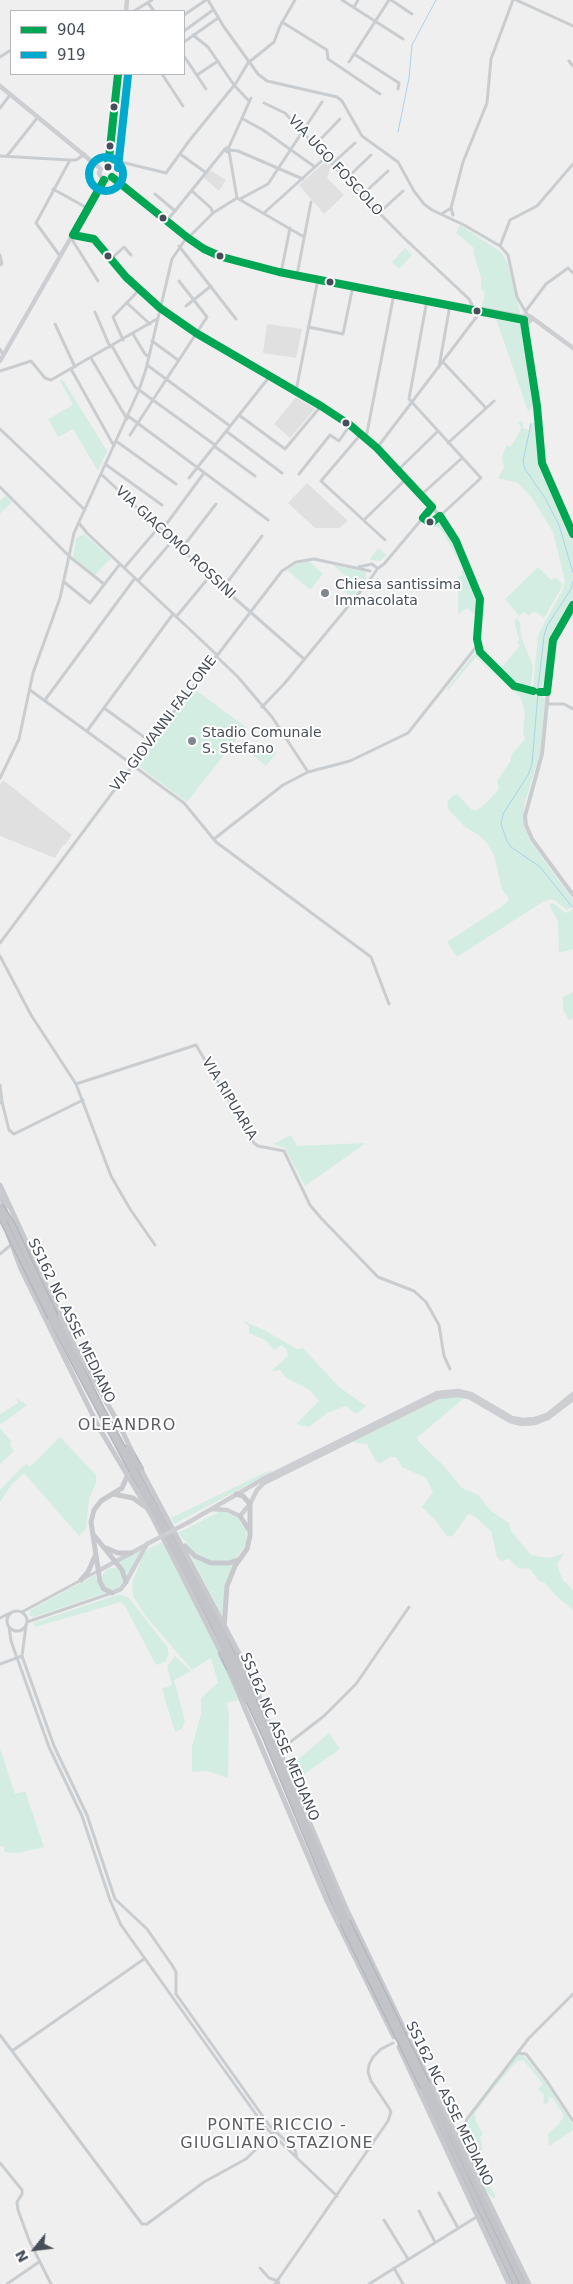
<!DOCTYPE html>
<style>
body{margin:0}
#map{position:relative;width:573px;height:2284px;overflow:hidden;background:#efefef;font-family:"DejaVu Sans",sans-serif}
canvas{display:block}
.legend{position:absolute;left:10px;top:10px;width:175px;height:65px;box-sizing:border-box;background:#fff;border:1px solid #b5b8bd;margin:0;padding:6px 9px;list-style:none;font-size:15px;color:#474e5a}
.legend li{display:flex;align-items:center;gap:10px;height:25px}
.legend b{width:25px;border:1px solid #b5b8bd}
.north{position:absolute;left:10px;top:2224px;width:50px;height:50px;-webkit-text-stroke:4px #fff;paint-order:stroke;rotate:241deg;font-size:14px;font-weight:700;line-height:20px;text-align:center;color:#474e5a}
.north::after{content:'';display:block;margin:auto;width:18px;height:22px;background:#474e5a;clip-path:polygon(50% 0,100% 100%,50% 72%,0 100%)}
</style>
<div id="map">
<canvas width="573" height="2284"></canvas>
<ul class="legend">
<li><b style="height:6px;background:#00a651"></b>904</li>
<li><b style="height:6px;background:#00a9ce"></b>919</li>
</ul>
<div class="north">N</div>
</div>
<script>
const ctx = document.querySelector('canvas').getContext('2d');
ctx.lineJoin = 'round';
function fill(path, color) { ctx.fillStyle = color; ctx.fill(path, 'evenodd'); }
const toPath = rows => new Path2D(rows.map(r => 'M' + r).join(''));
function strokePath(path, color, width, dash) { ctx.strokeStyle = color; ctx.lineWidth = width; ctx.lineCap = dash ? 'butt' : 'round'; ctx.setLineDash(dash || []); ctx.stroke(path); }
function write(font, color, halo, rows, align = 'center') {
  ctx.font = font + ' "DejaVu Sans",sans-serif'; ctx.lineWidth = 4; ctx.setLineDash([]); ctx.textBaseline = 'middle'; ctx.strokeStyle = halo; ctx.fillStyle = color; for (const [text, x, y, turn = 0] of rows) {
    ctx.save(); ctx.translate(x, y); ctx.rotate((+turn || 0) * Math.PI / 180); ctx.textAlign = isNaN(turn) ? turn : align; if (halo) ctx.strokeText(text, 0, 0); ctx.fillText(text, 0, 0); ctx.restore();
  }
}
fill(toPath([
 [326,161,331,166,327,178,344,195,324,214,299,185],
 [208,169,226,180,219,191,203,177],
 [267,324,302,329,296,358,263,353],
 [296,397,315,409,290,438,274,424],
 [307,483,348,521,339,528,315,528,288,503],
 [3,780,72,835,65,845,63,845,55,858,0,836,0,785]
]), '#e1e0e0');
fill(toPath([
 [460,225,501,252,508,264,521,316,485,309,482,306,485,292,481,290,481,278,473,251,474,248,456,233],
 [405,248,412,255,399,269,392,262],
 [495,316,522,322,535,405,528,411],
 [63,380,107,451,98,471,73,429,58,437,48,419,73,405,60,381],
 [522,420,523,428,529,430,529,424,537,422,540,467,558,503,573,543,573,598,553,631,544,682,540,689,533,688,538,635,563,589,565,581,553,532,532,498,518,483,498,478,504,467,502,457,505,449,507,445,510,447,513,443,520,431,521,427,518,423],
 [6,495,12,502,0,514,0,501],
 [440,520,452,538,473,588,477,603,477,616,467,608,459,614,458,612,458,577,462,575,462,568,443,532,437,527,434,527],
 [84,534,111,558,95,575,73,557,76,538],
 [378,548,387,555,380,561,372,560,370,559],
 [309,561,323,574,310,590,287,570,297,564],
 [333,565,366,572,366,581,353,597,341,589,349,579],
 [538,567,551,580,557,578,563,585,544,618,534,611,529,616,524,612,519,616,505,599],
 [517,618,520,623,521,636,533,666,531,684,529,687,515,683,500,669,520,646,517,643,519,639,514,621],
 [475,653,519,692,540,695,545,699,540,754,524,805,524,825,530,841,573,900,573,906,567,910,554,900,550,899,545,902,544,901,457,957,447,942,504,905,509,899,502,889,494,855,487,843,479,835,465,827,449,810,447,802,452,796,457,794,472,810,477,810,484,805,499,789,497,781,510,762,512,754,525,739,523,732,525,713,521,698,476,657,448,690,446,690],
 [194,689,246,727,187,802,137,765],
 [263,742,277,752,266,766,253,755],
 [553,903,566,913,573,909,573,949,559,953,558,921,550,907,550,904],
 [573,992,573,1018,569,1020,563,1010,563,997],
 [291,1135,297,1146,366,1143,305,1186,285,1148,273,1144],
 [242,1320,264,1330,297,1349,303,1348,339,1387,366,1406,356,1414,346,1406,327,1413,309,1427,299,1425,297,1423,319,1401,310,1390,285,1377,280,1370,271,1371,288,1356,286,1349,281,1345,274,1350,265,1340,249,1333,249,1326],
 [457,1397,463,1399,417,1438,418,1441,445,1467,462,1488,478,1495,491,1511,509,1523,511,1531,531,1555,550,1558,564,1553,557,1565,563,1580,573,1590,573,1610,555,1595,545,1583,539,1581,530,1569,518,1568,509,1559,501,1561,497,1557,491,1531,474,1516,469,1514,466,1517,452,1537,446,1535,436,1521,422,1507,433,1492,426,1478,402,1467,396,1457,390,1457,380,1464,375,1460,367,1444,356,1443,353,1441,440,1398],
 [16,1398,27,1405,0,1425,0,1414,18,1403],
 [0,1428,11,1441,10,1445,14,1451,0,1464],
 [60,1437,96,1475,96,1483,89,1499,86,1529,79,1536,24,1473,12,1484,0,1502,0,1490,23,1466,26,1464,30,1467],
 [274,1471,174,1524,171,1518,266,1472],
 [219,1512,225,1512,237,1517,246,1530,247,1539,244,1548,239,1555,230,1561,220,1562,204,1559,194,1552,178,1533],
 [162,1542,218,1649,238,1700,226,1703,229,1712,228,1778,208,1771,192,1772,192,1747,201,1714,201,1698,218,1683,211,1658,192,1670,145,1615,133,1596,132,1583,143,1555,148,1549],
 [140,1550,141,1551,127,1577,125,1571,117,1563],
 [190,1554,200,1561,211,1565,236,1562,233,1567,223,1618],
 '102 1579a11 11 0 1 1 22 0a11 11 0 1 1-22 0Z',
 [95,1575,105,1593,34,1617,29,1615,31,1610],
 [120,1594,129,1598,167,1647,169,1654,165,1662,156,1665,125,1606,121,1602,35,1627,33,1623],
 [175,1656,191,1671,174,1680,185,1721,182,1729,175,1732,162,1689,172,1685,167,1666],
 [329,1733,340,1749,297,1779,292,1765],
 [0,1748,15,1794,25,1791,44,1847,17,1853,5,1852,3,1846,0,1847],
 [517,2054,523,2055,546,2083,573,2125,573,2130,549,2146,548,2134,558,2125,564,2116,553,2098,548,2097,549,2102,543,2105,544,2095,538,2089,543,2084,523,2060,517,2061,492,2090,475,2113,476,2121,483,2134,480,2137,482,2143,482,2164,489,2184,496,2197,493,2198,485,2191,471,2159,474,2147,466,2128,466,2124]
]), '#d4ede2');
strokePath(toPath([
 [398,132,409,78,412,45,436,0],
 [531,424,523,461,525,469,545,498,559,525,573,573],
 [538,689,544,636,547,626,571,589,573,581],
 [538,693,532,764,528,775,503,814,501,824,507,841,511,847,540,867,573,908]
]), '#aad2e9', 1);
const trunk = toPath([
 [55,1316,100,1407,217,1622,258,1710,347,1921],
 [51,1318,214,1625,265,1735,343,1923],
 [128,1448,140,1469],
 [222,1653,245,1700],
 [238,1655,255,1698],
 [427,2084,523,2284],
 [423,2087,516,2284]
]);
strokePath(trunk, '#b4b7be', 8);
strokePath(toPath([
 [208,0,224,27,258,74,267,81,337,97,342,101,362,136,398,162,414,191,424,204,432,210,464,225,500,246,508,255,517,297,528,316],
 [342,0,403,39],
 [391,0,412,14],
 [516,0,573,26],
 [148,3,154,11],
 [354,7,358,0],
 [134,11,152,0],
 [184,15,206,0],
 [282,22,327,50,328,59,380,94],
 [184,31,213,10],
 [193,35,208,47,234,85,249,101],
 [184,42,218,18],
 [354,54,399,83,398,89],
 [184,56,206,89],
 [0,57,11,50],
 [569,61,573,66],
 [349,62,389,0],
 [162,74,183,106],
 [197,75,218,61],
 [264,103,285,113,346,179,401,235],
 [0,108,10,95],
 [243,119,263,130,315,167],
 [315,145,340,119],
 [229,147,251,98],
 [230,150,227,152,225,149,228,147,230,150,238,151,303,179],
 [229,151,237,198],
 [180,154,205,172],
 [0,156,70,160,76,160,85,154],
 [7,156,38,117],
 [109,159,166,173,189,141,236,83,248,63,274,42,280,26,295,0],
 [332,164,355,143],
 [346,179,371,155],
 [53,189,87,208],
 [155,194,175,211,225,149],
 [362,195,388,171],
 [237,198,304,237],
 [240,199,268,184,322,102],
 [213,213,237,198],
 [264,213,326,157],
 [379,213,403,191],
 [443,213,451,208],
 [453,215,451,208,463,162,487,103,491,59,513,0],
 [166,221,175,211],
 [403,237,469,299,473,307],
 [71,238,98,281],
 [188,238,213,213,211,208,192,191],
 [179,246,236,319],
 [500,246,510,220,537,206,573,164],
 [0,255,2,264,0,265],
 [60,256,36,223,70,160],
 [111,259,124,247,131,255],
 [281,273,290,228],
 [297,275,311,202],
 [427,300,409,399,481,478,440,516],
 [127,303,150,324],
 [186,306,211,286],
 [95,312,110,347],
 [525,312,546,284,568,268,573,273],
 [55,324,75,367],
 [308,327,343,334,353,286],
 [133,334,145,354,149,357],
 [123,340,113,317,139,290],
 [152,341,178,360],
 [112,346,135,387,215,445],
 [0,349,3,355],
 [91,358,127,419],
 [443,362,486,408],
 [147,365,230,426],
 [439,367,450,305],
 [71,369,114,446],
 [0,371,31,361,45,378,51,380,157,319],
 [296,391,318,279],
 [239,415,285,449,321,406],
 [128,416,268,520],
 [0,429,85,510],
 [226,431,282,473],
 [361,434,321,481,385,540],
 [130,435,207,317,179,281],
 [366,438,394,294],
 [116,441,176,484],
 [448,443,494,401],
 [214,446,255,476],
 [377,448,481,311],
 [105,464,162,505],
 [398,470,437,432],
 [101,474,223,588,304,659],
 [299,474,330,435,339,441,350,425],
 [189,478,270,376],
 [0,487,70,557,104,584],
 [421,495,462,458],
 [364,520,406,479],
 [79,523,87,533,217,655],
 [162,530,204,473],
 [182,548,216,504],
 [359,567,372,564,377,568],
 [124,568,159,527],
 [377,569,384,564,432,507],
 [138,581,173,540],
 [64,582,90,603,120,564],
 [223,588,262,536],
 [176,617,210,576],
 [216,656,238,677,272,717,308,772],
 [30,690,133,765],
 [45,700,135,578],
 [548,704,564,704,573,709],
 [262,707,284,684,369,581,376,571],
 [104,708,151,742],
 [87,731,173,614],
 [135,767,184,803,216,842,371,957,389,1004],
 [0,778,19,739,33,673,60,598,74,533,139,390,146,369,172,259,187,237],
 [214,839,283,785,308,772,350,761,408,733,477,646],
 [0,943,133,765,282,571,296,562,314,559,370,571],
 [0,956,31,1015,76,1084,111,1176,130,1209,155,1245],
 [76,1084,196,1045,254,1143,258,1146,284,1151,310,1205,321,1218,378,1277,414,1291,426,1302,439,1325,444,1356,450,1369],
 [0,1085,2,1102,0,1103],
 [2,1102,9,1130,14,1134,83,1100],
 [0,1254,12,1244],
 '7 1621a10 10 0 1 1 20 0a10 10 0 1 1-20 0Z',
 [22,1612,98,1571],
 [0,1618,10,1613],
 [27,1622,112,1593],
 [9,1627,11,1641,49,1747,82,1816,110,1900,121,1925,265,2127,297,2158,295,2150,269,2125,176,1994,176,1972,172,1965,147,1929,115,1899,87,1815,54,1746,22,1656,26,1626],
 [0,1664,22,1656],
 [280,1750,324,1716,356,1684,409,1607],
 [0,2035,142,2224,147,2224,204,2182,246,2159,275,2131],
 [12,2051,144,1959],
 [518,2053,526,2054,546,2080,573,2121],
 [297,2158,337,2196],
 [0,2163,22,2190,22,2194,17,2202,18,2210,29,2240,51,2284],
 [472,2163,470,2153,474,2144,466,2133,464,2126,467,2119,529,2038,573,1994],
 [439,2193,458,2228],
 [419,2211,435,2242],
 [384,2220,408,2259],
 [260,2268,269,2278,278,2281,279,2284],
 [394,2268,403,2284],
 [7,2284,39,2262],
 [275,2284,388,2121,391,2112,389,2108,371,2081,368,2072,369,2065,373,2057,381,2049,393,2043],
 [369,2284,478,2216]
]), '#cacdd0', 3);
strokePath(toPath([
 [73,235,94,239,126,277,160,308,196,333,321,406,350,425,377,448,440,516,456,541,480,599,477,639,480,652,517,688,547,692],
 [524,322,537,406,542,463,573,534],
 [573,605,553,640,542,754,525,816,526,825,532,839,573,895]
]), '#cacdd0', 4);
strokePath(toPath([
 [126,11,127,0],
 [0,86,101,169],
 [108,167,118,74],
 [101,169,99,173,102,179,108,180,112,177],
 [112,177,188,238,204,249,222,257,279,272,524,317],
 '523.5 319a3.5 3.5 0 1 1 7 0a3.5 3.5 0 1 1-7 0Z',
 [531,317,573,348],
 [0,361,104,180],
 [212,1509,227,1510,240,1516,250,1504,257,1490,264,1483,438,1397,457,1395,469,1397,510,1421,522,1424,535,1423,548,1418,573,1399],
 [189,1522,265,1478,437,1393,458,1391,471,1394,512,1418,523,1420,535,1419,547,1415,573,1394],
 [98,1571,146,1545],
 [112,1593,121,1589,126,1582,147,1544]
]), '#ccced1', 4.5);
strokePath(toPath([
 [0,1185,73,1343,120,1426,133,1454],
 [0,1195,5,1207,5,1216],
 [8,1234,21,1269,98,1426,153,1518,223,1656],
 [139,1466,251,1676,288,1772,345,1906,406,2033],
 [113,1494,133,1498,144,1506],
 [240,1516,249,1530],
 [93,1534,122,1570,126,1582],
 [185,1546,195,1556,211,1563,229,1563,240,1559],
 [106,1548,118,1553,131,1553],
 [81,1580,88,1572,95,1556],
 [112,1593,104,1589,100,1582,91,1522,94,1510,101,1501,122,1488,128,1474],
 [224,1628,227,1586,235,1566,247,1549,250,1536,250,1504,243,1496,236,1494],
 [229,1671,327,1901,394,2037],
 [410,2041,529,2284],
 [399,2047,509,2284]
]), '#c7c9cc', 5);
strokePath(trunk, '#c2c4c8', 5);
const trunkBridge = toPath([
 [0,1206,11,1223,55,1316],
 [0,1214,51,1318],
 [347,1921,427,2084],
 [343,1923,423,2087]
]);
strokePath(trunkBridge, '#b4b7be', 8, []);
strokePath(toPath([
 [147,1544,189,1522]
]), '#ccced1', 4.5);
strokePath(trunkBridge, '#c2c4c8', 5);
strokePath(toPath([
 [108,167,118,74],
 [112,177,188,238,204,249,222,257,279,272,524,320],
 [104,180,73,235,94,239,126,277,160,308,196,333,321,406,350,425,377,448,432,507,423,518,431,523,440,516,456,541,480,599,477,639,480,652,514,686,533,691],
 [524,322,537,406,542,463,573,534],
 [540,692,547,692,553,640,573,605]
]), '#00a651', 8);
strokePath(toPath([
 '89 174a17 17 0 1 1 34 0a17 17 0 1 1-34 0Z',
 [118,168,128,75]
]), '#00a9ce', 8);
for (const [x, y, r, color] of [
 [114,107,4.5,"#474e5a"],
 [110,146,4.5,"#474e5a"],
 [108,167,4.5,"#474e5a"],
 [163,218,4.5,"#474e5a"],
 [108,256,4.5,"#474e5a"],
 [220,256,4.5,"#474e5a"],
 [330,282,4.5,"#474e5a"],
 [477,311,4.5,"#474e5a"],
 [346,423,4.5,"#474e5a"],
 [430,522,4.5,"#474e5a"],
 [325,593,5,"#82868e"],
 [192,741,5,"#82868e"]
]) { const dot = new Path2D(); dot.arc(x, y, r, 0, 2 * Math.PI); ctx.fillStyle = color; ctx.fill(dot); strokePath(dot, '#fff', 2); }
write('14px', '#474e5a', '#fff', [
 ["VIA UGO FOSCOLO",335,166,47],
 ["VIA GIACOMO ROSSINI",175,543,43],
 ["VIA GIOVANNI FALCONE",164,724,-53],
 ["VIA RIPUARIA",229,1099,59],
 ["SS162 NC ASSE MEDIANO",71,1321,64],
 ["SS162 NC ASSE MEDIANO",279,1737,67],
 ["SS162 NC ASSE MEDIANO",449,2104,64]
]);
write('14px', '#474e5a', '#fff', [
 ["Chiesa santissima",335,585],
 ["Immacolata",335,601],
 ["Stadio Comunale",202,733],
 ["S. Stefano",202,749]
], 'left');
ctx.letterSpacing = '1px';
write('16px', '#5b5d62', '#fff', [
 ["OLEANDRO",127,1426],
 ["PONTE RICCIO -",277,2126],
 ["GIUGLIANO STAZIONE",277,2144]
]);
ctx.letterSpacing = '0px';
</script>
